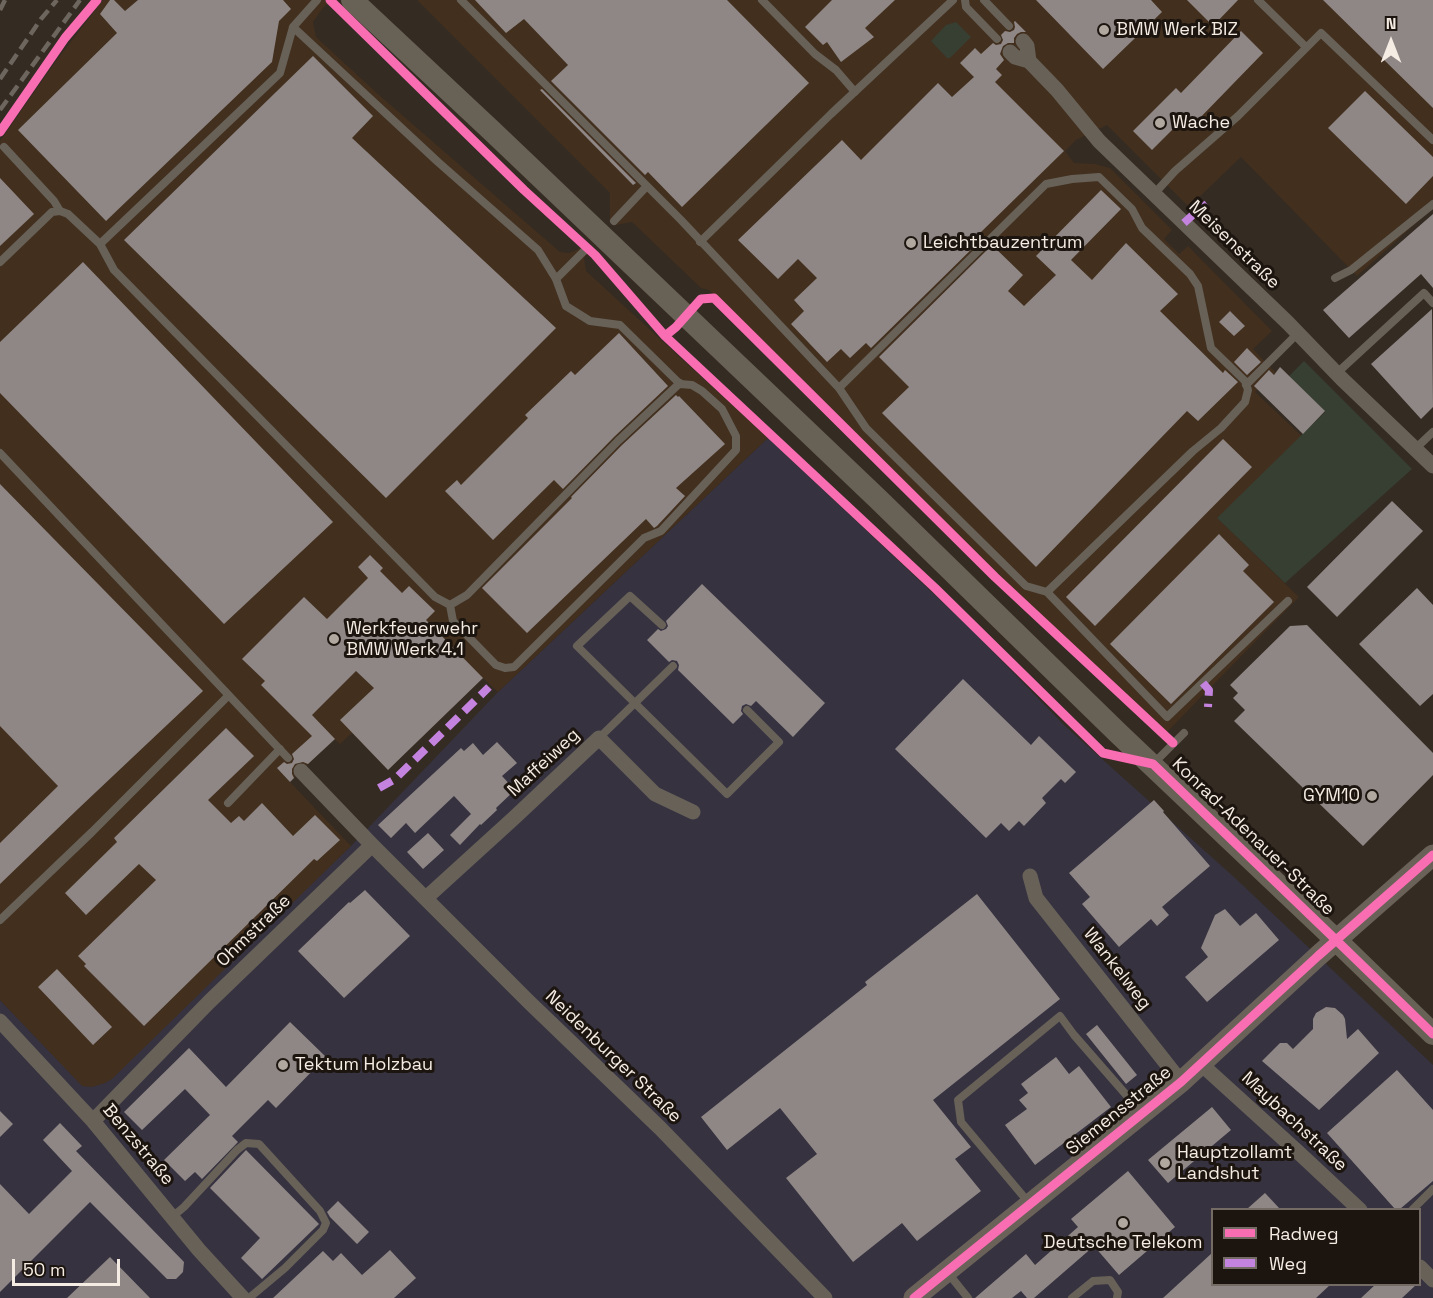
<!DOCTYPE html>
<meta charset="utf-8">
<style>
body{margin:0}
#map{position:relative;width:1433px;height:1298px;overflow:hidden;background:#342b23;font-family:"Space Grotesk",sans-serif}
canvas{display:block}
.legend{position:absolute;left:1211px;top:1208px;width:210px;height:78px;box-sizing:border-box;background:#1c150f;border:2px solid #736b64;margin:0;padding:8px 10px;list-style:none;font-size:18px;color:#f5ece3}
.legend li{display:flex;align-items:center;gap:12px;height:30px}
.legend b{width:30px;border:2px solid #736b64}
.north{position:absolute;left:1361px;top:12px;width:60px;height:60px;-webkit-text-stroke:4px #1c150f;paint-order:stroke;rotate:0deg;font-size:16px;font-weight:700;line-height:24px;text-align:center;color:#f5ece3}
.north::after{content:'';display:block;margin:auto;width:21px;height:27px;background:#f5ece3;clip-path:polygon(50% 0,100% 100%,50% 72%,0 100%)}
.scale{position:absolute;left:12px;top:1259px;width:108px;height:27px;box-sizing:border-box;border:3px solid #f5ece3;border-top:0;padding-left:8px;font-size:18px;line-height:21px;white-space:nowrap;color:#f5ece3;-webkit-text-stroke:4px #1c150f;paint-order:stroke}
</style>
<div id="map">
<canvas width="1433" height="1298"></canvas>
<ul class="legend">
<li><b style="height:8px;background:#f96db3"></b>Radweg</li>
<li><b style="height:8px;background:#c483df"></b>Weg</li>
</ul>
<div class="north">N</div>
<div class="scale">50 m</div>
</div>
<script>
const ctx = document.querySelector('canvas').getContext('2d');
ctx.lineJoin = 'round';
function fill(path, color) { ctx.fillStyle = color; ctx.fill(path, 'evenodd'); }
const toPath = rows => new Path2D(rows.map(r => 'M' + r).join(''));
function strokePath(path, color, width, dash) { ctx.strokeStyle = color; ctx.lineWidth = width; ctx.lineCap = dash ? 'butt' : 'round'; ctx.setLineDash(dash || []); ctx.stroke(path); }
function write(font, color, halo, rows, align = 'center') {
  ctx.font = font + ' "Space Grotesk",sans-serif'; ctx.lineWidth = 6; ctx.setLineDash([]); ctx.textBaseline = 'middle'; ctx.strokeStyle = halo; ctx.fillStyle = color; for (const [text, x, y, turn = 0] of rows) {
    ctx.save(); ctx.translate(x, y); ctx.rotate((+turn || 0) * Math.PI / 180); ctx.textAlign = isNaN(turn) ? turn : align; if (halo) ctx.strokeText(text, 0, 0); ctx.fillText(text, 0, 0); ctx.restore();
  }
}
fill(toPath([
 [768,438,973,631,1064,725,1235,878,1433,1065,1433,1298,0,1298,0,1000,82,1085,351,846,498,692],
 [1212,1210,1420,1210,1420,1284,1212,1284]
]), '#363240');
fill(toPath([
 [103,0,331,0,323,8,313,22,316,37,379,95,560,252,569,253,577,250,581,246,588,254,584,258,586,271,768,438,498,692,483,678,388,770,352,733,340,744,334,739,293,779,290,782,351,846,112,1079,105,1083,92,1087,82,1086,0,1000,0,141,56,61],
 [417,0,1433,0,1433,208,1357,276,1241,157,1189,207,1107,125,1076,140,1065,151,1074,163,1095,164,1110,168,1172,230,1164,239,1179,254,1188,246,1272,331,1253,349,1276,373,1255,392,1307,441,1217,518,1299,597,1167,732,988,565,802,379,709,290,701,288,632,222,616,225,610,219,610,193]
]), '#422f1e');
fill(toPath([
 [956,22,971,37,950,58,947,58,931,41,946,25],
 [1304,361,1412,469,1285,583,1217,518,1325,412,1289,376]
]), '#373f32');
fill(toPath([
 [110,0,114,0,125,11,138,0,283,0,291,9,279,21,272,62,106,221,18,130,117,33,100,14],
 [475,0,727,0,809,83,682,207,648,172,645,175,551,81,568,65,524,19,506,33],
 [832,0,895,0,865,28,874,37,841,62,827,42,823,45,805,27],
 [1036,0,1151,0,1162,12,1103,69],
 [1187,0,1238,0,1213,26],
 [1323,0,1433,0,1433,108],
 [1015,21,1026,32,1021,32,1017,34,1014,38,1014,43,1008,43,1003,46,1000,54,1004,60,996,69,1002,75,995,82,1064,151,980,233,984,237,871,348,866,343,850,358,841,349,827,362,791,324,804,311,794,300,817,278,798,259,778,279,738,240,842,140,861,160,938,83,952,97,974,77,960,63,975,48,981,54,993,43,996,45,1001,44,1003,40,1001,35,1005,31,1010,32,1014,30,1015,27,1014,22],
 [1241,31,1263,53,1195,123,1187,115,1152,150,1133,131,1176,88,1181,93],
 [313,56,373,116,352,138,556,328,386,498,124,240],
 [542,89,636,183,633,185,540,90],
 [1365,91,1433,157,1433,176,1406,204,1328,128],
 [0,178,34,214,0,246],
 [1101,190,1121,209,1071,260,1092,280,1126,243,1178,294,1160,311,1223,373,1225,370,1238,382,1198,421,1187,411,1036,567,882,413,909,387,879,357,992,245,1023,275,1008,291,1024,306,1056,275,1036,256],
 [1433,214,1433,288,1421,274,1349,338,1323,310],
 [83,262,333,522,224,624,0,393,0,342],
 [1432,309,1433,407,1421,419,1371,364],
 [1230,311,1245,326,1234,336,1219,322],
 [619,333,668,386,614,437,563,489,554,480,493,540,445,491,457,480,461,485,528,418,525,415,571,371,575,375],
 [1247,348,1261,362,1247,375,1234,362],
 [1280,367,1325,411,1303,434,1254,386,1269,370,1274,375],
 [676,395,678,397,679,396,725,444,676,488,685,496,657,526,654,528,646,519,527,633,482,588,572,498,571,497,622,445],
 [1223,439,1252,467,1095,626,1066,597],
 [0,484,203,691,79,808,0,884,0,843,58,786,0,726],
 [1392,501,1423,531,1337,617,1307,587],
 [1219,534,1249,565,1243,571,1274,602,1171,704,1110,644],
 [370,555,383,568,380,571,402,593,409,586,435,611,426,620,483,678,388,770,340,720,374,688,356,671,312,715,335,739,308,764,303,762,295,764,292,769,292,774,294,778,290,782,277,768,284,762,287,764,292,763,294,759,292,754,312,736,261,685,265,681,242,659,304,597,327,619,368,578,358,567],
 [702,584,825,703,793,737,756,701,751,706,746,704,742,706,741,711,743,714,733,724,678,670,679,665,677,661,672,660,669,662,647,640,658,629,661,631,666,629,668,626,666,621],
 [1417,588,1433,605,1433,694,1420,706,1359,644],
 [1307,625,1433,753,1433,775,1363,846,1234,721,1245,710,1233,698,1238,693,1230,685,1290,626],
 [963,679,1031,745,1039,736,1076,772,1065,783,1061,779,1042,798,1046,803,1024,826,1019,821,1009,831,1001,823,986,838,895,749],
 [226,728,254,756,208,800,231,823,239,816,244,821,262,803,293,836,315,815,340,840,317,861,314,859,144,1026,84,966,86,964,78,956,156,880,139,864,86,915,65,893,117,842,114,838],
 [497,742,517,763,502,776,515,790,496,808,497,810,481,825,480,824,460,845,450,835,471,814,454,796,415,833,406,823,391,838,378,825,461,748,464,751,473,743,483,755],
 [1154,800,1164,811,1163,812,1210,866,1162,907,1169,915,1157,926,1151,919,1119,947,1082,904,1090,897,1069,873],
 [428,833,444,850,423,869,407,852],
 [365,890,410,936,344,998,298,951,349,902,350,903],
 [977,894,1060,999,933,1100,971,1147,955,1159,981,1191,917,1241,902,1223,853,1262,786,1178,817,1154,780,1108,727,1150,701,1117,867,985,865,982],
 [1225,909,1240,926,1256,913,1279,940,1207,1002,1185,977,1208,957,1201,948,1215,915],
 [57,969,112,1027,93,1045,38,987],
 [1326,1007,1335,1008,1343,1015,1345,1019,1347,1039,1358,1029,1379,1053,1319,1110,1262,1061,1280,1043,1287,1043,1293,1049,1313,1029,1313,1019,1316,1013],
 [290,1022,326,1057,276,1108,268,1100,232,1136,238,1142,202,1179,195,1172,185,1181,164,1160,210,1115,185,1089,142,1130,124,1112,189,1048,226,1087],
 [1097,1025,1137,1075,1126,1084,1086,1034],
 [1056,1057,1069,1074,1079,1066,1111,1107,1035,1165,1005,1125,1027,1109,1019,1100,1028,1093,1021,1084],
 [1397,1070,1433,1110,1433,1181,1400,1209,1395,1209,1327,1133],
 [1212,1107,1231,1130,1168,1183,1148,1160],
 [0,1111,13,1124,0,1137],
 [60,1123,82,1146,76,1151,184,1262,183,1272,176,1279,167,1279,90,1202,0,1292,0,1184,29,1214,72,1171,43,1140],
 [246,1150,319,1224,262,1279,241,1258,260,1238,210,1188],
 [1128,1171,1175,1227,1119,1275,1094,1246,1034,1298,1027,1298,1021,1291,1012,1298,975,1298,1026,1254,1035,1265,1078,1227,1071,1219],
 [1265,1193,1280,1209,1247,1209],
 [338,1201,369,1232,357,1244,330,1217,327,1212],
 [390,1250,416,1278,394,1298,273,1298,323,1251,333,1261,341,1253,362,1275],
 [1212,1253,1212,1284,1331,1284,1316,1298,1163,1298],
 [110,1257,150,1298,67,1298],
 [1376,1284,1417,1284,1402,1298,1361,1298]
]), '#8f8785');
strokePath(toPath([
 [461,0,681,220,839,388,866,428,1026,586,1047,592,1167,717,1288,601],
 [762,0,815,54,836,70,855,92],
 [965,0,966,7,997,39],
 [984,0,1009,26],
 [1258,0,1306,47],
 [4,147,54,201,60,211],
 [1154,194,1175,171,1238,116,1321,33,1433,140],
 [614,221,646,187],
 [700,242,831,114,953,0],
 [100,244,114,270,435,597,450,605,453,621,496,665,505,668,514,667,644,538,661,531,736,450,736,436,722,409,702,391,692,385,680,384,620,325,590,321,566,306,556,279,538,250,438,162,293,27],
 [0,262,52,212,60,211,68,214,100,244,280,73,293,27,317,0],
 [1335,278,1351,270,1433,204],
 [556,279,584,251],
 [1337,373,1424,293,1433,303],
 [1246,385,1298,333],
 [839,388,1046,184,1072,179,1099,177,1132,209,1142,228,1190,274,1198,286,1211,348,1245,381,1248,390,1245,402,1221,428,1193,451,1047,592],
 [1415,449,1433,432],
 [0,453,288,758],
 [450,605,467,595,618,441,680,383],
 [662,625,630,596,577,646,727,794,779,742,747,710],
 [599,738,673,666],
 [1153,764,1184,733],
 [228,803,280,749],
 [0,920,92,832,228,696],
 [1029,1203,961,1122,958,1100,1060,1016,1074,1035,1142,1113],
 [1412,1210,1433,1189],
 [172,1217,184,1207,237,1150,246,1143,259,1144,320,1211,326,1223,323,1230,285,1268,249,1298],
 [948,1273,968,1298],
 [1072,1298,1093,1281,1110,1280,1118,1292,1117,1298]
]), '#676158', 8);
strokePath(toPath([
 [1023,41,1027,46,1029,61,1057,90,1099,141,1288,323,1342,379,1433,466],
 [1010,52,1015,57,1029,61],
 [301,771,372,845,529,1002,660,1128,825,1298],
 [1030,876,1036,898,1181,1082],
 [426,898,515,817,599,738,655,794,693,812],
 [0,1021,93,1121,199,1250,243,1298],
 [1201,1064,1298,1152,1360,1210],
 [93,1121,209,1002,372,845],
 [1420,1267,1433,1280]
]), '#676158', 15);
strokePath(toPath([
 [914,1298,1181,1082,1318,956,1433,855]
]), '#6a6258', 21);
strokePath(toPath([
 [352,0,492,131,878,499,1118,733,1336,940,1433,1034]
]), '#686155', 22);
strokePath(toPath([
 [0,10,5,0],
 [0,79,41,19,57,0],
 [0,110,80,0]
]), '#6c665e', 4.5, [12, 6]);
strokePath(toPath([
 [1184,223,1197,211,1207,204],
 [1203,683,1209,690,1208,707],
 [379,788,395,779,489,687]
]), '#c483df', 8, [15, 8]);
strokePath(toPath([
 [330,0,524,190,595,255,665,336,935,588,1103,753,1153,764,1336,940,1433,1034],
 [0,132,65,38,97,0],
 [665,336,676,327,701,299,714,298,995,577,1173,743],
 [914,1298,1181,1082,1318,956,1433,855]
]), '#f96db3', 9);
for (const [x, y, r, color] of [
 [1104,30,6,"#b1a8a0"],
 [1160,123,6,"#b1a8a0"],
 [911,243,6,"#b1a8a0"],
 [334,639,6,"#b1a8a0"],
 [1372,796,6,"#b1a8a0"],
 [283,1065,6,"#b1a8a0"],
 [1165,1163,6,"#b1a8a0"],
 [1123,1223,6,"#b1a8a0"]
]) { const dot = new Path2D(); dot.arc(x, y, r, 0, 2 * Math.PI); ctx.fillStyle = color; ctx.fill(dot); strokePath(dot, '#1c150f', 2); }
write('18px', '#f5ece3', '#1c150f', [
 ["BMW Werk BIZ",1116,30],
 ["Wache",1172,123],
 ["Leichtbauzentrum",923,243],
 ["Werkfeuerwehr",346,629],
 ["BMW Werk 4.1",346,650],
 ["GYM10",1360,796,"right"],
 ["Tektum Holzbau",295,1065],
 ["Hauptzollamt",1177,1153],
 ["Landshut",1177,1174],
 ["Deutsche Telekom",1123,1243,"center"]
], 'left');
write('18px', '#f5ece3', '#1c150f', [
 ["Meisenstraße",1234,245,44],
 ["Maffeiweg",544,763,-43],
 ["Konrad-Adenauer-Straße",1253,837,44],
 ["Ohmstraße",254,931,-44],
 ["Wankelweg",1117,969,52],
 ["Neidenburger Straße",613,1057,44],
 ["Siemensstraße",1119,1111,-39],
 ["Maybachstraße",1294,1122,43],
 ["Benzstraße",138,1145,50]
]);
</script>
